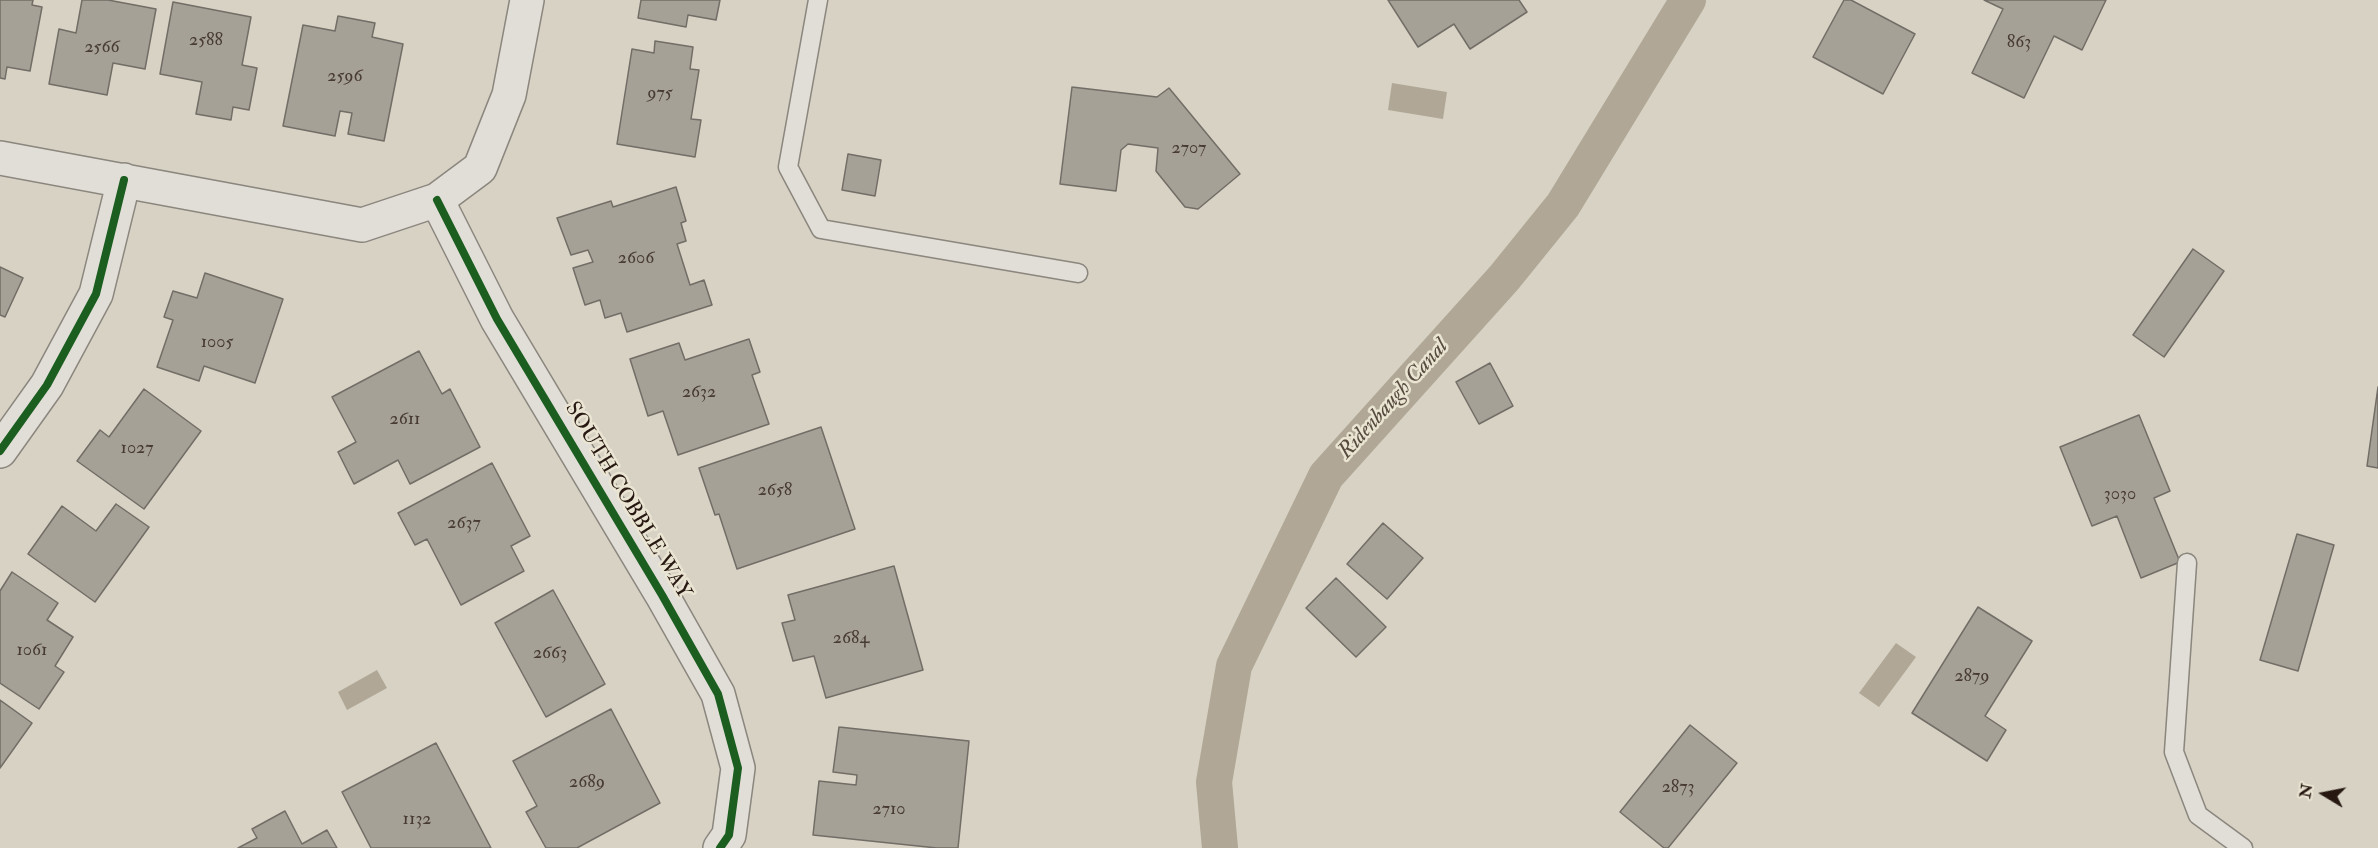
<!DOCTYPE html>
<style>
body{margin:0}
#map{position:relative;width:2378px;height:848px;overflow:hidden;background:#d7d2c4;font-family:"IM FELL Double Pica",serif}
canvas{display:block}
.north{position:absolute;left:2294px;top:764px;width:60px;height:60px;-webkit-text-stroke:4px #eae4d3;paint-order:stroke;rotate:280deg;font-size:16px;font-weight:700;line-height:24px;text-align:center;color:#271912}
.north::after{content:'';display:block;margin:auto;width:21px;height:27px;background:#271912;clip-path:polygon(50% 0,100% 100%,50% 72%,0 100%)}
</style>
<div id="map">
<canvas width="2378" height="848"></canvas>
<div class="north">N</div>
</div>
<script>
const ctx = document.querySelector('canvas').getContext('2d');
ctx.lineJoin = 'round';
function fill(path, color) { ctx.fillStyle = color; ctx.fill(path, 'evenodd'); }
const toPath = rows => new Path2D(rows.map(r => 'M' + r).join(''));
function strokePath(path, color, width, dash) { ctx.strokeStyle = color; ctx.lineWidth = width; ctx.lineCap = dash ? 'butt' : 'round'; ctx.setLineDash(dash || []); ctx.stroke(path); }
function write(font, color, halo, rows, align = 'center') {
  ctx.font = font + ' "IM FELL Double Pica",serif'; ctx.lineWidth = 5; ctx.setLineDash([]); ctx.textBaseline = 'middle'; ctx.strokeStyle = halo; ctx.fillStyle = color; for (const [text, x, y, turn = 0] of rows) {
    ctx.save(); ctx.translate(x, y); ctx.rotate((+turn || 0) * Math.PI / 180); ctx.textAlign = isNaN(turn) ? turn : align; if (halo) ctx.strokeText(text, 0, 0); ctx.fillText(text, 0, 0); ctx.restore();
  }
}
fill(toPath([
 [1392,83,1447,92,1443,119,1388,110],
 [1896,643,1916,657,1879,707,1859,693],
 [377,670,387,688,347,710,338,692]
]), '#b0a796');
strokePath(toPath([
 [1220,848,1214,782,1234,666,1326,476,1504,278,1563,205,1688,0]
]), '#b0a796', 36);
const building = toPath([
 [0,0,33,0,32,5,42,7,30,71,7,67,5,79,0,78,0,0],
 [82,0,108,0,156,9,145,69,113,63,107,95,49,84,59,29,76,33,82,0],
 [641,0,720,0,716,20,688,15,686,27,638,18,641,0],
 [1388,0,1519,0,1527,12,1470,49,1454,24,1418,47,1388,0],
 [1844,0,1851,0,1915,34,1883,94,1813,57,1844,0],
 [1984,0,2106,0,2082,50,2054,36,2024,98,1972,73,2003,9,1984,0],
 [173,2,251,17,242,65,257,68,249,110,233,107,231,120,196,114,202,82,160,74,173,2],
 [338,16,375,23,372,37,403,44,384,141,348,134,352,113,340,111,335,136,283,126,303,25,335,31,338,16],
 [655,41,693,47,690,69,699,70,691,119,701,120,695,157,617,144,632,49,654,53,655,41],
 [1072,87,1157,97,1169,88,1240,174,1198,209,1185,207,1156,171,1158,148,1128,144,1121,150,1116,191,1060,184,1072,87],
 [848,154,881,160,875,196,842,190,848,154],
 [676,187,686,221,681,223,686,241,677,244,690,285,704,280,712,305,627,332,621,313,605,318,600,300,585,305,573,268,593,262,588,250,571,255,557,218,611,201,613,207,676,187],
 [2193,249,2224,271,2164,357,2133,335,2193,249],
 [0,267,23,278,5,317,0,315,0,267],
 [205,273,283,299,255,383,204,366,199,381,157,367,173,320,164,317,173,291,197,298,205,273],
 [749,339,760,372,752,375,769,424,678,455,663,411,648,416,630,359,679,343,685,360,749,339],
 [419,351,442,394,450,389,480,447,410,484,398,460,354,484,338,452,356,442,332,397,419,351],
 [1490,363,1513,406,1479,424,1456,382,1490,363],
 [2378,387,2378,468,2367,466,2378,387],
 [144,389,201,431,144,509,77,461,100,430,109,437,144,389],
 [2139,415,2170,491,2154,498,2180,562,2141,578,2117,516,2092,526,2060,447,2139,415],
 [821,427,855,529,737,569,719,514,715,515,699,468,821,427],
 [492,463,530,536,511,546,524,571,461,605,427,539,415,545,398,513,492,463],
 [116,504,149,527,95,602,28,554,62,506,96,531,116,504],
 [1383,523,1423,558,1387,599,1347,564,1383,523],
 [2297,534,2334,545,2298,671,2260,660,2297,534],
 [894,566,923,670,826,698,814,656,793,661,782,623,795,620,788,595,894,566],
 [12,572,58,603,47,620,73,637,55,666,64,672,39,709,0,683,0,591,12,572],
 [1336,578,1386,627,1356,657,1306,608,1336,578],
 [553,590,605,684,546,717,495,623,553,590],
 [1978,607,2032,641,1985,716,2006,730,1987,761,1912,713,1978,607],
 [0,700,32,723,0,768,0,700],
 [611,709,660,803,577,848,546,848,526,812,537,806,513,761,611,709],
 [1690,725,1737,763,1668,848,1664,848,1620,812,1690,725],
 [839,727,969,741,958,848,937,848,813,835,819,781,856,785,857,775,833,772,839,727],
 [436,743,491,848,371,848,342,792,436,743],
 [285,811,302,844,327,830,337,848,238,848,257,838,252,829,285,811]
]);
fill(building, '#a6a197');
strokePath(building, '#726d66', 1.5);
const service = toPath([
 [818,0,788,167,821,229,1078,273],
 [2187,563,2174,752,2198,815,2243,848]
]);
const minor = toPath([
 [0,158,362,225,437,200,480,168,509,95,527,0],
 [437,200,497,319,662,595,718,694,738,768,729,835,720,848],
 [0,451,47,385,96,294,124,180]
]);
strokePath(service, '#8b867e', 21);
strokePath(minor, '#8b867e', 36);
strokePath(service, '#e1ded7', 18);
strokePath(minor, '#e1ded7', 33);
strokePath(toPath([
 [437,200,497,319,662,595,718,694,738,768,729,835,720,848],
 [0,451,47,385,96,294,124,180]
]), '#1b5e20', 8);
write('18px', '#473b33', null, [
 ["2588",206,41],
 ["863",2019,43],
 ["2566",102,48],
 ["2596",345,77],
 ["975",660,94],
 ["2707",1189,149],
 ["2606",636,259],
 ["1005",217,343],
 ["2632",699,393],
 ["2611",405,420],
 ["1027",137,449],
 ["2658",775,491],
 ["3030",2120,495],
 ["2637",464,524],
 ["2684",851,639],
 ["1061",32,651],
 ["2663",550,654],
 ["2879",1972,677],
 ["2689",587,783],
 ["2873",1678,788],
 ["2710",889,810],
 ["1132",417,820]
]);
write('21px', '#271912', '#eae4d3', [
 ["SOUTH COBBLE WAY",627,501,59]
]);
write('italic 22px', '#574b3f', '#eae4d3', [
 ["Ridenbaugh Canal",1394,400,-48]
]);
</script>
